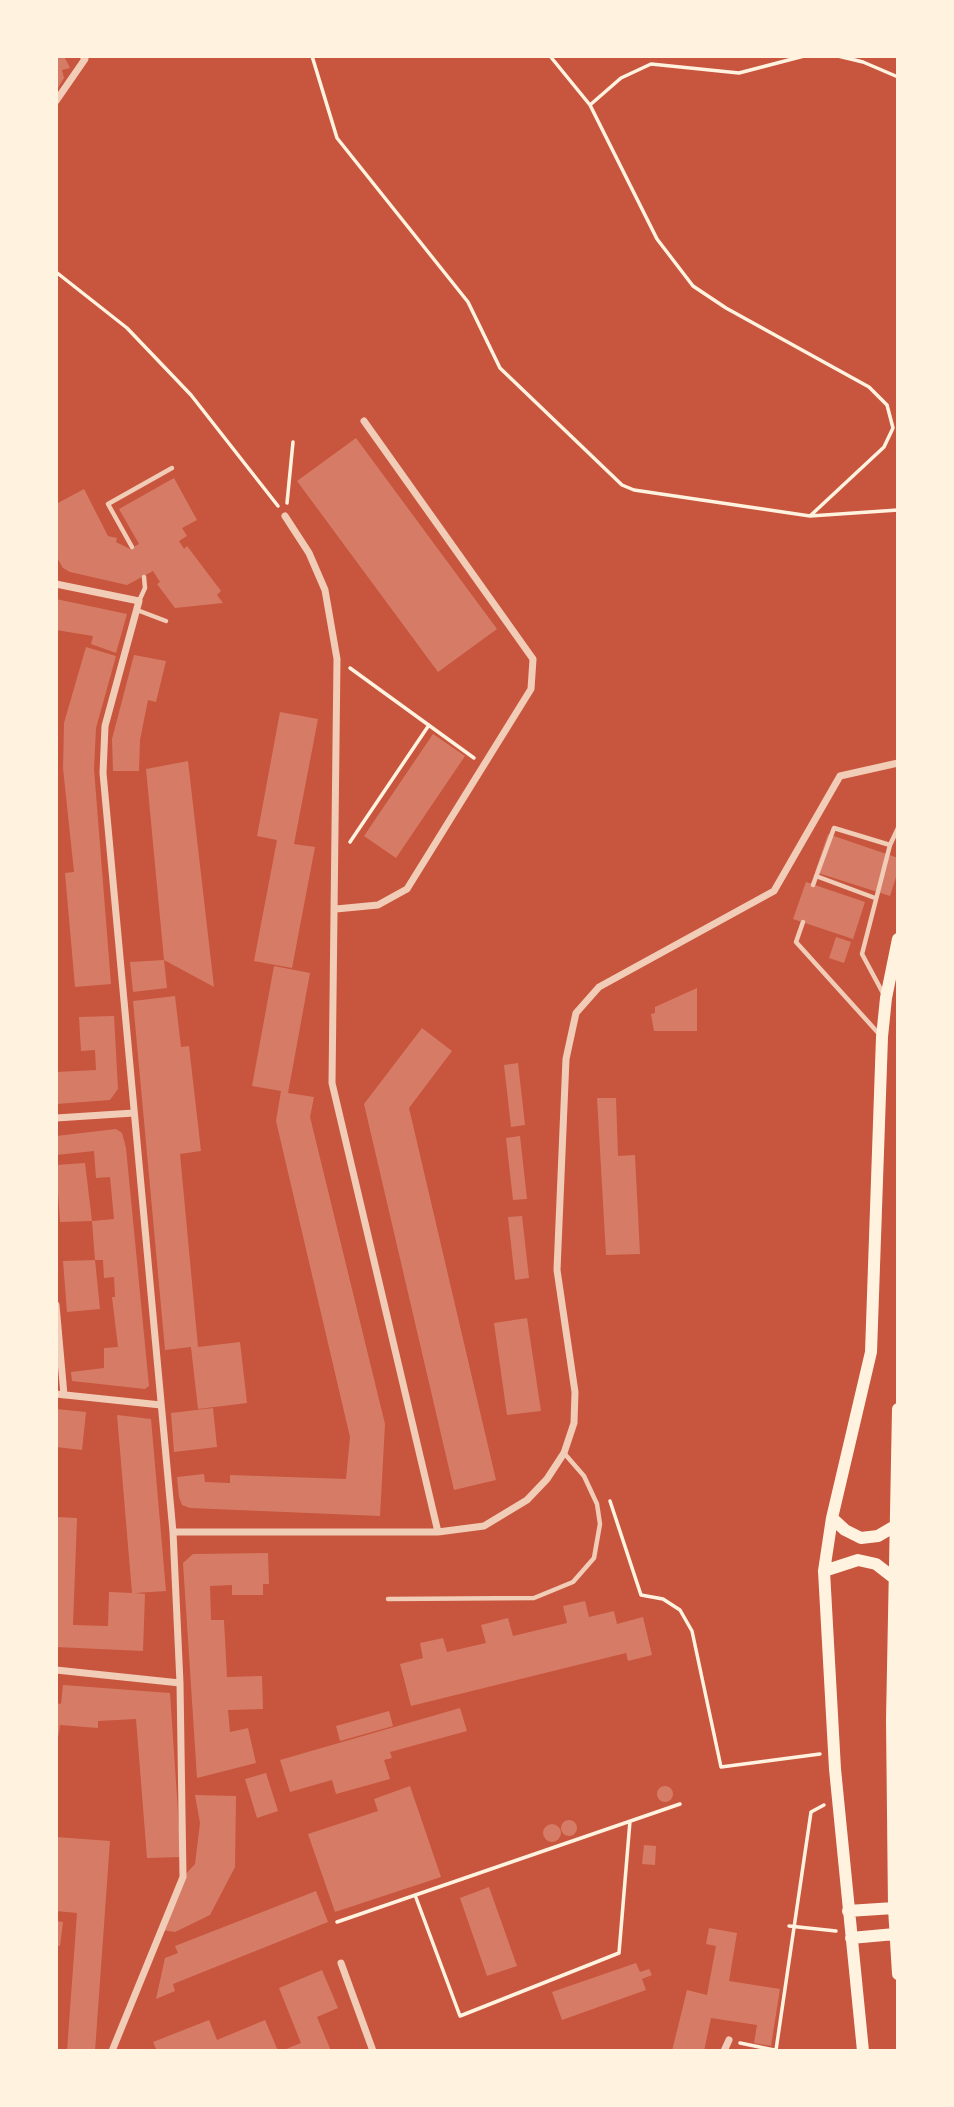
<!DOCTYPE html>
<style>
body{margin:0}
#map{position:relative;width:954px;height:2107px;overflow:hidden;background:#c8553d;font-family:Quicksand,sans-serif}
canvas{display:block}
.frame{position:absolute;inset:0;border:58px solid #fff3e0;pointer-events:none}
</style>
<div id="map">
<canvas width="954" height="2107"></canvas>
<div class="frame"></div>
</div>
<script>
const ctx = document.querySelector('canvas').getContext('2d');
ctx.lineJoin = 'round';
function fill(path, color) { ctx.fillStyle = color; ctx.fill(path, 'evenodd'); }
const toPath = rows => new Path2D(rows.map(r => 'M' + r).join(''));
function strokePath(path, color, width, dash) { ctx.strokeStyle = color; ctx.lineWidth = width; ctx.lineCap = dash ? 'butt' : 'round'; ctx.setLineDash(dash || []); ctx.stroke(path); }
fill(toPath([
 [56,56,64,56,70,68,62,70,64,78,56,91],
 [356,438,497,629,438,672,297,481],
 [174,478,197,520,182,528,187,536,179,541,184,549,187,546,221,591,217,595,223,603,175,608,157,584,160,582,153,571,127,585,70,572,63,568,56,556,56,504,84,489,108,536,117,538,116,542,130,549,139,544,119,509],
 [56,599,127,614,116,653,91,644,93,636,56,630],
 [86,647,116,656,96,728,94,769,111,984,75,987,65,873,74,872,63,768,64,723],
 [134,655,166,661,156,702,148,700,140,740,139,771,113,771,112,739],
 [280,712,318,719,294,844,315,847,292,968,254,961,277,840,257,836],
 [433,734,465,756,396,858,364,836],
 [188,761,214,987,164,960,146,769],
 [828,834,898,858,898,871,890,896,815,872],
 [806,882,865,902,853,939,793,919],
 [836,937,851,942,844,963,829,958],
 [164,960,167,988,133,992,130,962],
 [274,966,310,973,288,1093,314,1097,310,1117,385,1424,380,1516,190,1508,182,1505,179,1497,177,1477,204,1474,205,1482,230,1483,230,1475,346,1479,350,1437,276,1121,281,1091,252,1086],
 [697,988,697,1031,654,1031,651,1014,655,1013,655,1007],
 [175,996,181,1047,189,1046,201,1151,180,1154,198,1347,240,1342,247,1403,198,1409,191,1347,165,1350,133,1001],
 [114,1016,118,1089,110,1100,56,1104,56,1072,96,1070,95,1050,81,1051,79,1017],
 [422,1028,452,1051,409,1108,496,1480,454,1490,364,1104],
 [518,1063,525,1125,511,1127,504,1065],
 [597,1098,616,1098,618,1156,635,1155,640,1254,606,1255],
 [116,1129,122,1133,126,1148,149,1386,145,1389,72,1381,71,1372,104,1368,104,1348,118,1347,112,1297,115,1297,114,1277,104,1278,103,1260,95,1260,92,1221,114,1219,110,1177,96,1178,94,1151,56,1155,56,1136],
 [520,1136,527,1199,513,1200,506,1138],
 [85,1163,92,1221,60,1222,56,1165],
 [522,1216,529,1278,515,1280,508,1217],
 [95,1260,100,1309,67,1312,63,1261],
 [527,1318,541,1411,507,1415,494,1323],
 [213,1408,217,1447,174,1452,171,1413],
 [56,1409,86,1412,82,1450,56,1447],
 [117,1415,151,1419,166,1591,135,1593,145,1594,143,1651,56,1647,56,1517,77,1518,73,1625,108,1626,109,1592,132,1593],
 [268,1553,269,1584,263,1584,263,1595,232,1595,232,1585,210,1586,211,1620,224,1620,227,1677,262,1676,263,1709,228,1710,230,1732,248,1728,256,1763,197,1778,183,1563,193,1554],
 [585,1601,589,1617,614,1611,617,1624,643,1617,652,1655,628,1661,626,1653,411,1706,400,1664,423,1658,420,1643,443,1638,447,1652,486,1643,481,1625,508,1618,513,1636,567,1623,563,1606],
 [63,1685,170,1693,181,1857,147,1858,136,1719,98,1721,98,1728,60,1725,56,1750,56,1703,61,1704],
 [460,1708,467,1731,390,1752,392,1758,384,1760,390,1779,336,1794,332,1780,290,1792,280,1760],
 [389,1711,393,1726,340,1741,336,1726],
 [266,1773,278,1811,257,1818,245,1779],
 '657 1794a8 8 0 1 1 16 0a8 8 0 1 1-16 0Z',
 [410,1786,441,1877,335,1912,308,1834,378,1811,374,1799],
 [195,1795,236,1796,235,1867,210,1915,175,1932,162,1930,183,1877,195,1864,200,1823],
 '561 1828a8 8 0 1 1 16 0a8 8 0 1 1-16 0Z',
 '543 1833a9 9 0 1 1 18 0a9 9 0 1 1-18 0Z',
 [56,1837,110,1841,95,2051,67,2051,77,1913,56,1911],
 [644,1845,656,1846,655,1865,642,1864],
 [489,1887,517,1966,487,1976,460,1898],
 [316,1891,328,1922,173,1984,175,1991,156,1999,165,1958,178,1953,175,1946],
 [56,1921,63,1922,60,1946,56,1946],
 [709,1928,737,1933,729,1981,780,1989,771,2046,754,2043,757,2025,711,2018,704,2051,672,2051,687,1990,707,1995,716,1946,706,1944],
 [636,1963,640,1972,649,1969,652,1975,642,1979,646,1990,562,2020,552,1992],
 [322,1970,338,2008,317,2017,331,2051,281,2051,301,2043,279,1988],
 [209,2020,217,2040,265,2020,278,2051,157,2051,153,2042]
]), '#d67c66');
strokePath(toPath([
 [312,56,337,138,468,302,500,368,622,485,634,490,810,516,898,510],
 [550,56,590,105,657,239,693,286,726,308,869,387,887,405,893,428,884,447,810,516],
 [838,56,863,62,898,77],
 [590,105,621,78,651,64,739,73,804,56],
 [56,272,127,328,191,395,278,506],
 [287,503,293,442],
 [350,668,474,758],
 [350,842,429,725],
 [610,1501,641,1595,663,1599,680,1610,692,1631,721,1767,820,1754],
 [415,1895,460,2016,619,1953,630,1821],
 [337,1922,680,1804],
 [789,1926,836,1931],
 [740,2043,779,2051],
 [776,2050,811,1812,824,1805]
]), '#fff3e0', 3.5);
strokePath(toPath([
 [132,547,108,504,172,468],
 [139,601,145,588,144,577],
 [137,610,166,621],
 [816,876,875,898],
 [813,885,834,828,890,845],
 [803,922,796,942,880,1035],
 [884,995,862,954,890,845,898,828],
 [388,1599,534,1598,573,1582,594,1558,600,1524,597,1504,584,1476,564,1453]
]), '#f1ccb7', 4.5);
strokePath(toPath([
 [56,101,85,59,83,56],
 [285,516,309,553,325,590,337,659,332,1083,438,1532],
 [56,584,139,601,105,726,103,773,173,1532,180,1683,183,1877,112,2051],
 [336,909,378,905,407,889,531,689,533,659,364,421],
 [56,1118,134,1113],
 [56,1305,64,1395],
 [56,1394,161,1405],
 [173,1532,438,1532,484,1526,527,1500,547,1479,564,1453,574,1423,575,1392,557,1270,566,1059,576,1013,599,987,774,891,840,776,898,763],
 [56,1670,180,1683],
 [341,1963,373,2051],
 [724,2051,729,2040]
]), '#f1ccb7', 7);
strokePath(toPath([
 [898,1409,892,1720,894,1908,898,1974],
 [832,1518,845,1530,861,1538,878,1536,895,1526],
 [824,1571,858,1560,876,1564,894,1578],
 [848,1911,894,1908],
 [851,1938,895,1934],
 [863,2051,835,1769,824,1571,832,1518,871,1352,882,1037,886,998,898,939]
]), '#fff3e0', 12);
</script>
